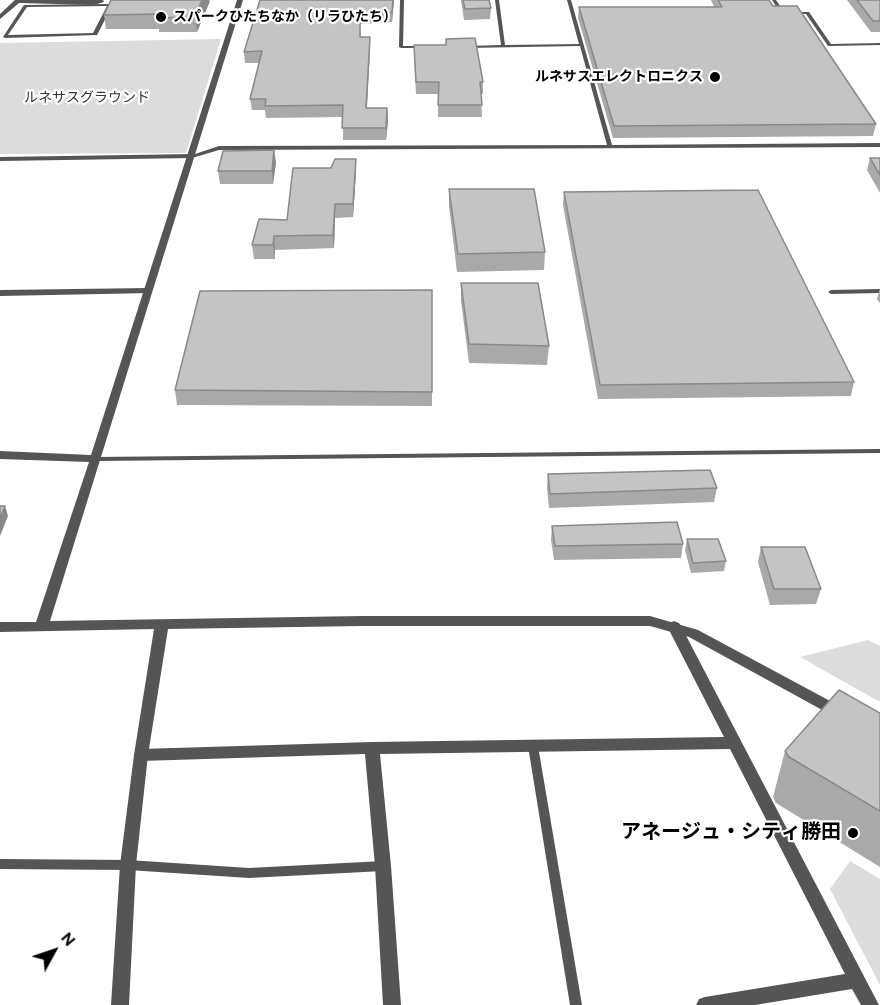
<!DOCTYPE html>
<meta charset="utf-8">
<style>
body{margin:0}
#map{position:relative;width:880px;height:1005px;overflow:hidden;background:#fff;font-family:"DM Sans",sans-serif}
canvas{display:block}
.north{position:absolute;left:24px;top:921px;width:60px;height:60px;-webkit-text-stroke:4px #fff;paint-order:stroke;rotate:50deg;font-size:16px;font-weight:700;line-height:24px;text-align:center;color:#000}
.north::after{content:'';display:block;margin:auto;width:21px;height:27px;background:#000;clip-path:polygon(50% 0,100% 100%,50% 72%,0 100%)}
</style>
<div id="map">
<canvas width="880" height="1005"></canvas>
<div class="north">N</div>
</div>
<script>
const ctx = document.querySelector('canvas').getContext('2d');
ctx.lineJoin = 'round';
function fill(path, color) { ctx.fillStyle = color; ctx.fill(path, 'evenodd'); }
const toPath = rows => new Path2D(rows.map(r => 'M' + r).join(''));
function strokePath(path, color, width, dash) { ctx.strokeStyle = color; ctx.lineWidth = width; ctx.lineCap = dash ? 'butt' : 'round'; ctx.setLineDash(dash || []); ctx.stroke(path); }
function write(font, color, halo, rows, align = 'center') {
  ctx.font = font + ' "DM Sans","Noto Sans JP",sans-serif'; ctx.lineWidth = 4.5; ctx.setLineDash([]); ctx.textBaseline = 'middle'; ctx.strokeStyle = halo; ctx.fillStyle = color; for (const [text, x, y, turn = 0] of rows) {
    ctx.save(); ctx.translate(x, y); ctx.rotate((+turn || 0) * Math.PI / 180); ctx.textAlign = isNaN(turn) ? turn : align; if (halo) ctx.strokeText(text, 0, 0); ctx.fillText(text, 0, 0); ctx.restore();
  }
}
fill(toPath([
 [221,39,186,153,0,154,0,43],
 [868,640,880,646,880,702,800,657],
 [850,861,880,879,880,985,830,889]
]), '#dcdcdc');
fill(toPath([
 [116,0,121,0,112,6,97,35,5,38,3,37,24,5,109,4,116,0],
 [107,6,93,33,8,35,27,7,107,6],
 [400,0,404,0,403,46,427,46,427,48,401,48,399,47,400,0],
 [495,0,499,0,505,45,579,44,567,0,571,0,612,145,880,143,880,147,219,150,192,158,189,156,219,146,607,145,580,46,465,48,465,46,467,46,501,45,495,0],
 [772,0,776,0,784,12,809,12,831,44,880,43,880,45,828,46,806,14,781,14,772,0],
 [880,289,880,293,831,294,828,292,831,290,880,289],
 [880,449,880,453,96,461,92,459,96,457,880,449],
 [533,742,537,743,538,746,582,1005,570,1005,528,746,529,743,533,742],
 [0,859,128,860,249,868,383,861,387,863,389,866,387,869,383,871,249,878,128,870,0,869,0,859]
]), '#555');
fill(toPath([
 [15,0,103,0,104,2,94,5,19,3,0,19,0,14,15,0],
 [195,154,196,156,192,158,0,161,0,157,195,154],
 [149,288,152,289,152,293,0,296,0,290,149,288],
 [674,621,679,623,681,626,879,1005,861,1005,852,989,755,1005,696,1005,699,999,705,997,845,974,730,749,380,754,391,866,401,1005,383,1005,375,866,365,754,141,761,136,759,134,755,136,751,141,749,372,742,724,737,667,626,669,623,674,621]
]), '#555');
fill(toPath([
 [237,0,243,0,50,621,362,616,650,616,698,630,845,709,847,713,845,717,840,719,835,717,689,637,650,626,362,626,168,629,148,755,136,865,129,1005,111,1005,120,865,134,755,154,629,0,632,0,622,36,622,89,462,0,459,0,451,91,455,237,0]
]), '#555');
fill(toPath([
 [260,0,394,0,392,22,360,24,361,37,370,37,370,48,367,108,387,108,388,120,386,140,343,140,343,117,266,118,265,110,252,110,250,99,259,63,245,63,244,52],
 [461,0,489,0,491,8,490,19,464,20],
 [711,0,769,0,773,6,876,124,873,136,613,138,578,18,579,7,714,7],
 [847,0,880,0,880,32,871,32],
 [210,1,197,32,159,32,159,29,106,29,104,15],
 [446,39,483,82,483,94,481,94,482,117,438,117,438,94,416,94,414,57,446,45],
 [870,158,880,158,880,193,867,170],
 [356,159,356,172,353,217,335,218,334,248,275,250,275,259,254,259,252,245,287,220,331,168],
 [276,162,273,184,220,184,218,171],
 [449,189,545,252,544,270,457,272,449,206],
 [564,192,854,382,851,396,598,399,563,205],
 [461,283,549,346,547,365,469,363,461,301],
 [880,288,880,303,877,299],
 [432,290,432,406,177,405,175,390],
 [548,474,717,488,714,502,549,508,547,488],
 [552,526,683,544,681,558,554,560,551,540],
 [687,539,726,561,724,571,691,573,685,550],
 [761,547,821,589,816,604,770,605,758,562],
 [880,713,880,867,776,803,773,797,785,751]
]), '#a9a9a9');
fill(toPath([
 [202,0,209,0,210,1,197,32,195,17],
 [393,0,394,0,392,22,392,12],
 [370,37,370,48,366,120,366,108],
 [387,108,388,120,386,140,386,128],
 [274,150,276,162,273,184,272,171],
 [356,159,356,172,353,217,353,204],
 [335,204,335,218,334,248,333,235],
 [274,236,275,250,275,259,273,245],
 [5,506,8,516,0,536,0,518]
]), '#898989');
const building = toPath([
 [111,0,202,0,195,17,157,18,160,14,104,15,111,0],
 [260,0,393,0,392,12,360,13,360,37,370,37,366,108,387,108,386,128,342,128,343,105,265,106,266,99,250,99,262,51,244,52,260,0],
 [463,0,489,0,491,8,465,9,463,0],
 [718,0,769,0,773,6,797,6,876,124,614,126,579,7,722,7,718,0],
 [857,0,880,0,880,21,873,21,857,0],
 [475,38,483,82,480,82,482,105,438,105,439,82,416,82,414,45,446,45,446,39,475,38],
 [274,150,272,171,218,171,223,151,274,150],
 [870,158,880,158,880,175,870,158],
 [335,159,356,159,353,204,335,204,333,235,274,236,273,245,252,245,259,219,287,220,293,168,331,168,335,159],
 [449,189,534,189,545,252,458,254,449,189],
 [758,190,854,382,600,385,564,192,758,190],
 [461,283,538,283,549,346,469,344,461,283],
 [432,290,432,392,175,390,200,291,432,290],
 [710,470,717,488,550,494,548,474,710,470],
 [0,506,5,506,0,518,0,506],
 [677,522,683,544,555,546,552,526,677,522],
 [687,539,718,539,726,561,693,563,687,539],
 [761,547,805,547,821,589,774,589,761,547],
 [839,690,880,713,880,811,789,757,785,751,839,690]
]);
fill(building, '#c4c4c4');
strokePath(building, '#898989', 1.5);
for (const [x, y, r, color] of [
 [161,17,6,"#000"],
 [715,77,6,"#000"],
 [853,833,6,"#000"]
]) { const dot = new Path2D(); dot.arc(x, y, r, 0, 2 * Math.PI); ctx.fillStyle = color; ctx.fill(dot); strokePath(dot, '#fff', 2); }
write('bold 14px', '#000', '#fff', [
 ["スパークひたちなか（リラひたち）",173,17],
 ["ルネサスエレクトロニクス",703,77,"right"]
], 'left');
write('14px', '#333', '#fff', [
 ["ルネサスグラウンド",87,98]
]);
write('bold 20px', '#000', '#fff', [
 ["アネージュ・シティ勝田",841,833]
], 'right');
</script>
